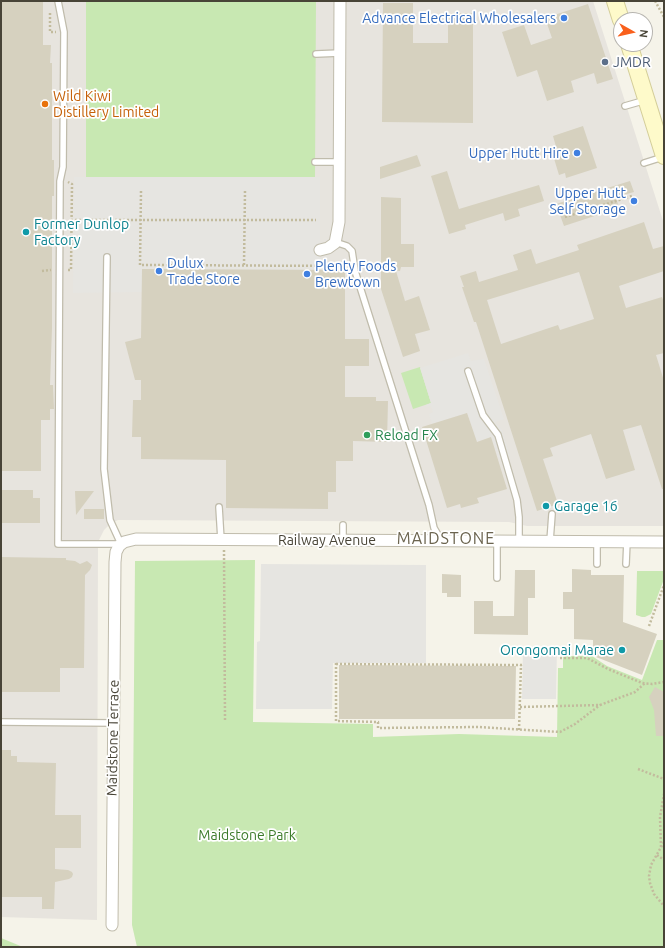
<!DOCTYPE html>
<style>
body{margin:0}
#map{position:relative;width:665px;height:948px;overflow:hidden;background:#f5f3e9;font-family:Ubuntu,sans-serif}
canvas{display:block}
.frame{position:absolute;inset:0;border:2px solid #484437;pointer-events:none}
.north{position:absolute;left:613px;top:12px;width:40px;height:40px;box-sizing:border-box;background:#fff;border:1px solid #b6b4af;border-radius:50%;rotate:98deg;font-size:11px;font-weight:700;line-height:16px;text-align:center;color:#484437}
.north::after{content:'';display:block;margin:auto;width:14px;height:18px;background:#f9601c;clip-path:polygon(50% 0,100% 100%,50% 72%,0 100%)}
</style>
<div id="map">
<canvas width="665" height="948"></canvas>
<div class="frame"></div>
<div class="north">N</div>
</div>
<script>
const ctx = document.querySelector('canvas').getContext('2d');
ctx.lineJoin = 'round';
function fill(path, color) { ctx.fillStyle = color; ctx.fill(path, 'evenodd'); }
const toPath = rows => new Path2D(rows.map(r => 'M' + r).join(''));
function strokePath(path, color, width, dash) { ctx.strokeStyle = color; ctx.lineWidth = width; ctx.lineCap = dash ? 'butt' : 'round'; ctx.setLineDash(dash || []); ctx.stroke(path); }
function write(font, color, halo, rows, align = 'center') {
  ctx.font = font + ' Ubuntu,sans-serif'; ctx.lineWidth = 3.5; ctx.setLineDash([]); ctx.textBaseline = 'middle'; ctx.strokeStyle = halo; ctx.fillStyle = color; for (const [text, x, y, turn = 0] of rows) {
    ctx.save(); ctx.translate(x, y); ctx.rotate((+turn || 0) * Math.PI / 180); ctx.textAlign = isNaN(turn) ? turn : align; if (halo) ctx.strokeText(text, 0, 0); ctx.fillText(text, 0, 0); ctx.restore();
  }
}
fill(toPath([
 [1,1,593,1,664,224,664,526,527,526,509,522,118,520,110,524,104,530,98,542,97,920,1,917]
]), '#e7e4de');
fill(toPath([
 [86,1,316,1,315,177,86,177],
 [420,367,431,403,413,409,401,373],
 [255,560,253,722,373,724,373,737,459,734,557,737,558,668,563,668,563,656,592,656,607,666,642,680,657,640,664,640,664,947,137,947,132,925,135,561],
 [637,571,664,571,663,577,664,579,651,614,645,617,642,617,636,615],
 [1,938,23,947,1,947]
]), '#c8e8b2');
fill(toPath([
 [74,177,320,177,320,270,142,269,142,292,73,293],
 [468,353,471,361,484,359,504,419,495,422,502,430,510,456,499,460,491,437,474,443,475,435,467,413,432,424,429,414,433,412,431,406,427,407,426,405,431,403,420,368],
 [261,564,426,565,426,663,333,663,332,709,256,709,257,642,260,641],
 [523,648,557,648,556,699,522,699]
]), '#e6e5e1');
fill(toPath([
 [1,1,43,1,43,45,51,45,50,63,52,63,52,160,54,160,54,196,52,196,52,328,50,385,53,385,54,409,50,409,50,420,41,420,41,471,1,471],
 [383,3,413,3,413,43,448,43,448,13,473,13,473,123,382,122],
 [588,4,613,79,597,84,594,73,571,81,574,92,547,101,537,70,517,77,502,32,524,25,531,45,552,38,545,18],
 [583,126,597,168,566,178,565,173,559,175,552,152,557,150,553,136],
 [417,155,421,166,380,179,380,167],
 [447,171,459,209,539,185,544,201,518,209,520,216,505,221,503,213,465,225,466,229,449,234,431,176],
 [630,181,634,192,616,197,619,208,564,226,556,204],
 [381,197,401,198,401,244,414,244,414,267,401,267,400,271,396,271,405,301,419,296,430,330,415,334,420,351,403,357,381,289],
 [644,222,653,249,664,246,664,271,619,286,626,308,662,297,664,303,664,353,656,355,664,381,664,489,662,489,641,425,623,430,635,470,606,479,591,434,550,448,553,456,543,459,558,504,537,511,476,322,474,322,462,287,464,287,460,276,476,271,479,282,518,270,513,255,531,249,536,264,579,250,577,245],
 [579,272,594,319,560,330,558,325,501,344,487,300],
 [142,269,345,270,345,339,369,339,369,366,345,366,345,397,376,397,376,401,388,401,387,442,353,441,353,461,336,461,336,492,328,492,328,509,226,508,226,460,141,459,141,437,132,437,133,400,141,400,141,380,135,380,125,342,141,338],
 [467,413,477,442,491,437,507,489,477,498,479,503,461,508,460,504,447,508,422,427],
 [1,490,33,490,33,498,40,498,40,523,1,523],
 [75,491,94,491,76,515],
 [84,509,104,509,104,519,84,519],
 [1,557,61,558,66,558,66,560,75,561,80,564,87,561,92,565,90,570,85,575,84,668,60,668,60,692,1,692],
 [572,569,591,570,591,575,624,575,623,622,657,634,642,675,596,657,597,655,593,654,593,640,574,639,574,609,563,609,563,592,572,592],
 [515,570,535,570,535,598,528,598,528,635,474,634,474,601,493,601,493,616,514,616],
 [442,574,461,575,461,597,447,597,447,593,442,593],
 [339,665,516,666,515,719,339,719],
 [655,687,664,692,664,736,656,736,654,710,649,697],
 [1,750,11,750,11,756,17,756,17,762,56,763,55,815,81,815,81,848,55,848,55,869,68,870,72,872,73,874,72,877,69,879,55,882,54,909,42,909,42,897,1,897]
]), '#d6d1bf');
const lane = toPath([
 [58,1,64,32,63,167,60,181,58,544,121,544,110,520,104,469,107,257],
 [316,54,340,53],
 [625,106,646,100],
 [315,162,339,162],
 [644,163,663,157],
 [335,242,347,246,352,251,355,271,429,505,434,528,441,540],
 [468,371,483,415,498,435,517,500,519,517,519,541],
 [219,507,221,540],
 [343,525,343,540],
 [550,541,552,514],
 [597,541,597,564],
 [626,564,627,541],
 [497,578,497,541],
 [1,722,113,723]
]);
const street = toPath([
 [320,250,328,248,335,243,339,222,340,1],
 [112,925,115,562,116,552,119,546,124,542,136,539,664,542]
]);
const secondary = toPath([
 [615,1,621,20],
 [629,44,664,156]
]);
strokePath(lane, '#c0bcac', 8);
strokePath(street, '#c0bcac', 13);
strokePath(secondary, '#d4ce99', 18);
strokePath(toPath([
 [655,1,664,17],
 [50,13,50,32,56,32],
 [141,191,140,265,346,266],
 [565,217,632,196],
 [71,220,316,220],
 [244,265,245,191],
 [68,270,71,270,72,184,68,182],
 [42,271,51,270],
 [224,550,225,720],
 [649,626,664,585],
 [560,658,587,658,608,669,642,683,652,684,664,682],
 [336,663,336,721,378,722,378,728,478,727,560,732,575,724,600,705],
 [336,664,522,665],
 [520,707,600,705,635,692,645,683],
 [519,730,521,665],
 [638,769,664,779],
 [664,842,651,865,649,876,650,883,654,894,664,906],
 [661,847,660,817,664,794],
 [657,855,664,860]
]), '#c2bb9d', 2.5, [2, 2]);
strokePath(lane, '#fff', 5.5);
strokePath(street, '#fff', 11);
strokePath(secondary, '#fefaca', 16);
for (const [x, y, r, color] of [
 [564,18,4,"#3f7fe0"],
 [605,62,4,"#5c6f8a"],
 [45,104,4,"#e8710a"],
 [577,153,4,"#3f7fe0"],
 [634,201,4,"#3f7fe0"],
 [26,232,4,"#0f9aa8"],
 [159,271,4,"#3f7fe0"],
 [307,274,4,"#3f7fe0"],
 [367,435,4,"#2e9e5b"],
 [546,506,4,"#0f9aa8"],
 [622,650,4,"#0f9aa8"]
]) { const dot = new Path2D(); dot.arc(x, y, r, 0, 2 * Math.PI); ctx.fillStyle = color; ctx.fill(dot); strokePath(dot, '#fff', 1.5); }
write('14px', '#366cbe', '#fff', [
 ["Advance Electrical Wholesalers",556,18],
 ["Upper Hutt Hire",569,153],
 ["Upper Hutt",626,193],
 ["Self Storage",626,209],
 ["Dulux",167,263,"left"],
 ["Trade Store",167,279,"left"],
 ["Plenty Foods",315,266,"left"],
 ["Brewtown",315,282,"left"]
], 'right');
write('14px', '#4e5e75', '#fff', [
 ["JMDR",613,62]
], 'left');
write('14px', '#c56008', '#fff', [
 ["Wild Kiwi",53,96],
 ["Distillery Limited",53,112]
], 'left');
write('14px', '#0d838f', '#fff', [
 ["Former Dunlop",34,224],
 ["Factory",34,240],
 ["Garage 16",554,506],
 ["Orongomai Marae",614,650,"right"]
], 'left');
write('14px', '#27864d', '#fff', [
 ["Reload FX",375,435]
], 'left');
write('14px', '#484437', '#fff', [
 ["Railway Avenue",327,540],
 ["Maidstone Terrace",113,738,-89]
]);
write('14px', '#3c7b2a', '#fff', [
 ["Maidstone Park",247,835]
]);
ctx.letterSpacing = '1px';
write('16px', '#6b644f', '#fff', [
 ["MAIDSTONE",446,539]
]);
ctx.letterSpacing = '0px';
</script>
